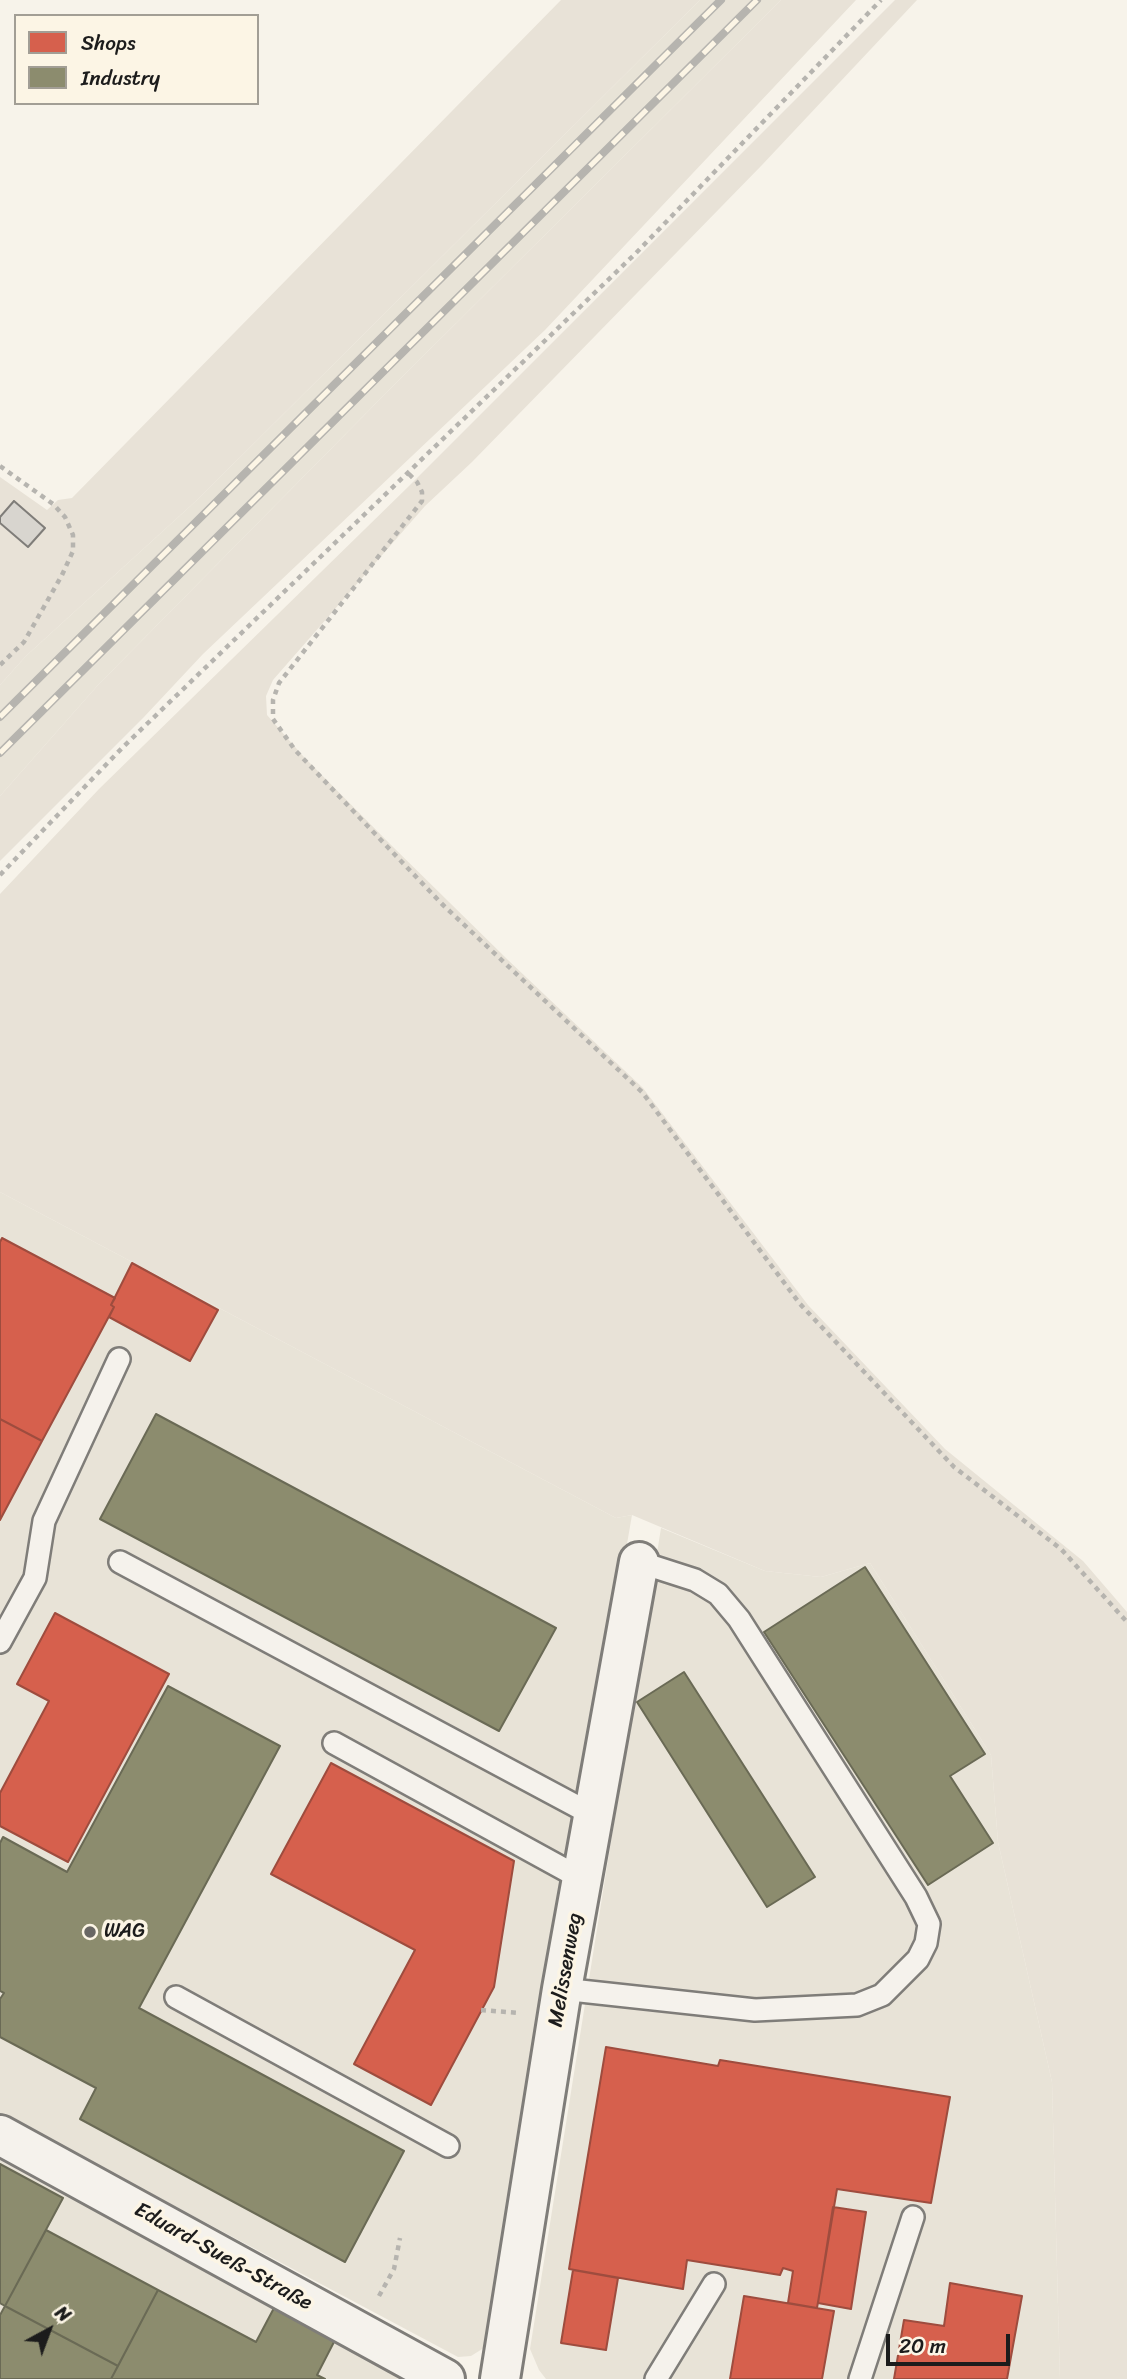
<!DOCTYPE html>
<meta charset="utf-8">
<style>
body{margin:0}
#map{position:relative;width:1127px;height:2379px;overflow:hidden;background:#f7f3ea;font-family:Sriracha,sans-serif}
canvas{display:block}
.legend{position:absolute;left:14px;top:14px;width:245px;height:91px;box-sizing:border-box;background:#fcf5e5;border:2px solid #a29e95;margin:0;padding:9px 12px;list-style:none;font-size:21px;color:#1c1c1c}
.legend li{display:flex;align-items:center;gap:14px;height:35px}
.legend b{width:35px;border:2px solid #a29e95}
.north{position:absolute;left:14px;top:2295px;width:70px;height:70px;-webkit-text-stroke:5px #fcf5e5;paint-order:stroke;rotate:41deg;font-size:19px;font-weight:700;line-height:28px;text-align:center;color:#1c1c1c}
.north::after{content:'';display:block;margin:auto;width:24px;height:32px;background:#1c1c1c;clip-path:polygon(50% 0,100% 100%,50% 72%,0 100%)}
.scale{position:absolute;left:886px;top:2334px;width:124px;height:32px;box-sizing:border-box;border:4px solid #1c1c1c;border-top:0;padding-left:9px;font-size:21px;line-height:24px;white-space:nowrap;color:#1c1c1c;-webkit-text-stroke:5px #fcf5e5;paint-order:stroke}
</style>
<div id="map">
<canvas width="1127" height="2379"></canvas>
<ul class="legend">
<li><b style="height:19px;background:#d6604d"></b>Shops</li>
<li><b style="height:19px;background:#8c8c6e"></b>Industry</li>
</ul>
<div class="north">N</div>
<div class="scale">20 m</div>
</div>
<script>
const ctx = document.querySelector('canvas').getContext('2d');
ctx.lineJoin = 'round';
function fill(path, color) { ctx.fillStyle = color; ctx.fill(path, 'evenodd'); }
const toPath = rows => new Path2D(rows.map(r => 'M' + r).join(''));
function strokePath(path, color, width, dash) { ctx.strokeStyle = color; ctx.lineWidth = width; ctx.lineCap = dash ? 'butt' : 'round'; ctx.setLineDash(dash || []); ctx.stroke(path); }
function write(font, color, halo, rows, align = 'center') {
  ctx.font = font + ' Sriracha,sans-serif'; ctx.lineWidth = 7; ctx.setLineDash([]); ctx.textBaseline = 'middle'; ctx.strokeStyle = halo; ctx.fillStyle = color; for (const [text, x, y, turn = 0] of rows) {
    ctx.save(); ctx.translate(x, y); ctx.rotate((+turn || 0) * Math.PI / 180); ctx.textAlign = isNaN(turn) ? turn : align; if (halo) ctx.strokeText(text, 0, 0); ctx.fillText(text, 0, 0); ctx.restore();
  }
}
fill(toPath([
 [700,0,781,0,389,390,98,685,0,796,0,685,26,656,197,500],
 [0,1192,616,1518,632,1515,490,2335,487,2346,471,2356,458,2357,0,2113],
 [661,1528,765,1571,821,1577,870,1563,991,1755,998,1842,1052,2082,1060,2379,546,2379,539,2370,530,2349],
 [0,2157,409,2379,0,2379]
]), '#e8e3d7');
fill(toPath([
 [561,0,700,0,197,500,26,656,0,685,0,477,47,510,58,500,72,498],
 [781,0,856,0,545,330,203,654,144,717,0,861,0,796,98,685,389,390],
 [895,0,917,0,762,165,472,462,425,506,273,680,266,696,267,715,303,756,390,844,508,960,643,1088,808,1305,945,1449,1083,1561,1127,1612,1127,2379,1060,2379,1052,2082,998,1842,991,1755,870,1563,821,1577,765,1571,632,1515,616,1518,0,1192,0,894,99,789,409,486]
]), '#e8e2d7');
const shops = toPath([
 [2,1238,115,1298,111,1305,114,1307,42,1441,0,1419,0,1242,2,1238],
 [132,1263,218,1310,190,1361,109,1317,114,1307,111,1305,132,1263],
 [0,1419,42,1441,0,1520,0,1419],
 [55,1613,169,1674,68,1862,0,1826,0,1793,49,1701,17,1684,55,1613],
 [331,1763,514,1861,494,1987,431,2105,354,2064,415,1950,271,1874,331,1763],
 [606,2047,718,2066,720,2060,950,2097,931,2203,837,2189,817,2308,788,2303,793,2271,783,2268,780,2275,687,2260,683,2289,569,2269,606,2047],
 [833,2207,866,2212,851,2309,818,2303,833,2207],
 [573,2270,618,2278,606,2350,561,2343,573,2270],
 [950,2283,1022,2296,1007,2379,894,2379,904,2320,944,2326,950,2283],
 [744,2296,834,2311,822,2379,730,2379,744,2296]
]);
fill(shops, '#d6604d');
strokePath(shops, '#9e4c3e', 2);
const industry = toPath([
 [156,1414,556,1628,499,1731,100,1519,156,1414],
 [865,1567,985,1754,950,1776,993,1843,928,1885,764,1632,865,1567],
 [684,1672,815,1877,767,1907,637,1702,684,1672],
 [168,1686,280,1746,139,2008,404,2151,345,2262,80,2119,96,2088,0,2037,0,1999,4,1993,0,1991,0,1843,3,1837,67,1872,168,1686],
 [0,2164,63,2198,5,2306,0,2303,0,2164],
 [46,2230,158,2290,118,2366,5,2306,46,2230],
 [158,2290,256,2342,274,2308,335,2340,317,2375,325,2379,111,2379,158,2290],
 [5,2306,118,2366,111,2379,0,2379,0,2315,5,2306]
]);
fill(industry, '#8c8c6e');
strokePath(industry, '#6a6a55', 2);
const building = toPath([
 [14,501,45,528,28,547,0,523,0,517,14,501]
]);
fill(building, '#d8d5cf');
strokePath(building, '#7f7d79', 2);
const lane = toPath([
 [120,1562,593,1815],
 [0,1642,35,1578,44,1521,119,1359],
 [334,1743,582,1879],
 [562,1989,755,2010,857,2005,882,1995,918,1959,926,1943,929,1924,916,1897,739,1619,718,1594,695,1580,639,1562],
 [176,1997,448,2146],
 [656,2379,714,2284],
 [860,2379,913,2217]
]);
const street = toPath([
 [0,2135,445,2379],
 [500,2379,562,1989,639,1562]
]);
strokePath(lane, '#7f7d79', 26);
strokePath(street, '#7f7d79', 44);
strokePath(toPath([
 [0,466,53,504,65,517,73,535,73,551,62,575,24,642,0,665],
 [409,474,417,482,422,492,422,501,279,683,273,700,273,719,295,750,442,904,642,1092,800,1304,954,1467,1061,1549,1127,1622],
 [0,875,123,747,636,253,881,0],
 [481,2010,519,2013],
 [379,2296,394,2269,400,2238]
]), '#b6b4af', 4.5, [5, 5]);
strokePath(lane, '#f5f2ec', 21);
strokePath(street, '#f5f2ec', 38);
const rail = toPath([
 [0,717,721,0],
 [0,753,757,0]
]);
strokePath(rail, '#b6b4af', 8);
strokePath(rail, '#fcf5e5', 5, [16]);
for (const [x, y, r, color] of [
 [90,1932,7,"#696764"]
]) { const dot = new Path2D(); dot.arc(x, y, r, 0, 2 * Math.PI); ctx.fillStyle = color; ctx.fill(dot); strokePath(dot, '#fcf5e5', 2.5); }
write('21px', '#1c1c1c', '#fcf5e5', [
 ["WAG",104,1932]
], 'left');
write('21px', '#1c1c1c', '#fcf5e5', [
 ["Melissenweg",566,1970,-80],
 ["Eduard-Sueß-Straße",223,2257,29]
]);
</script>
